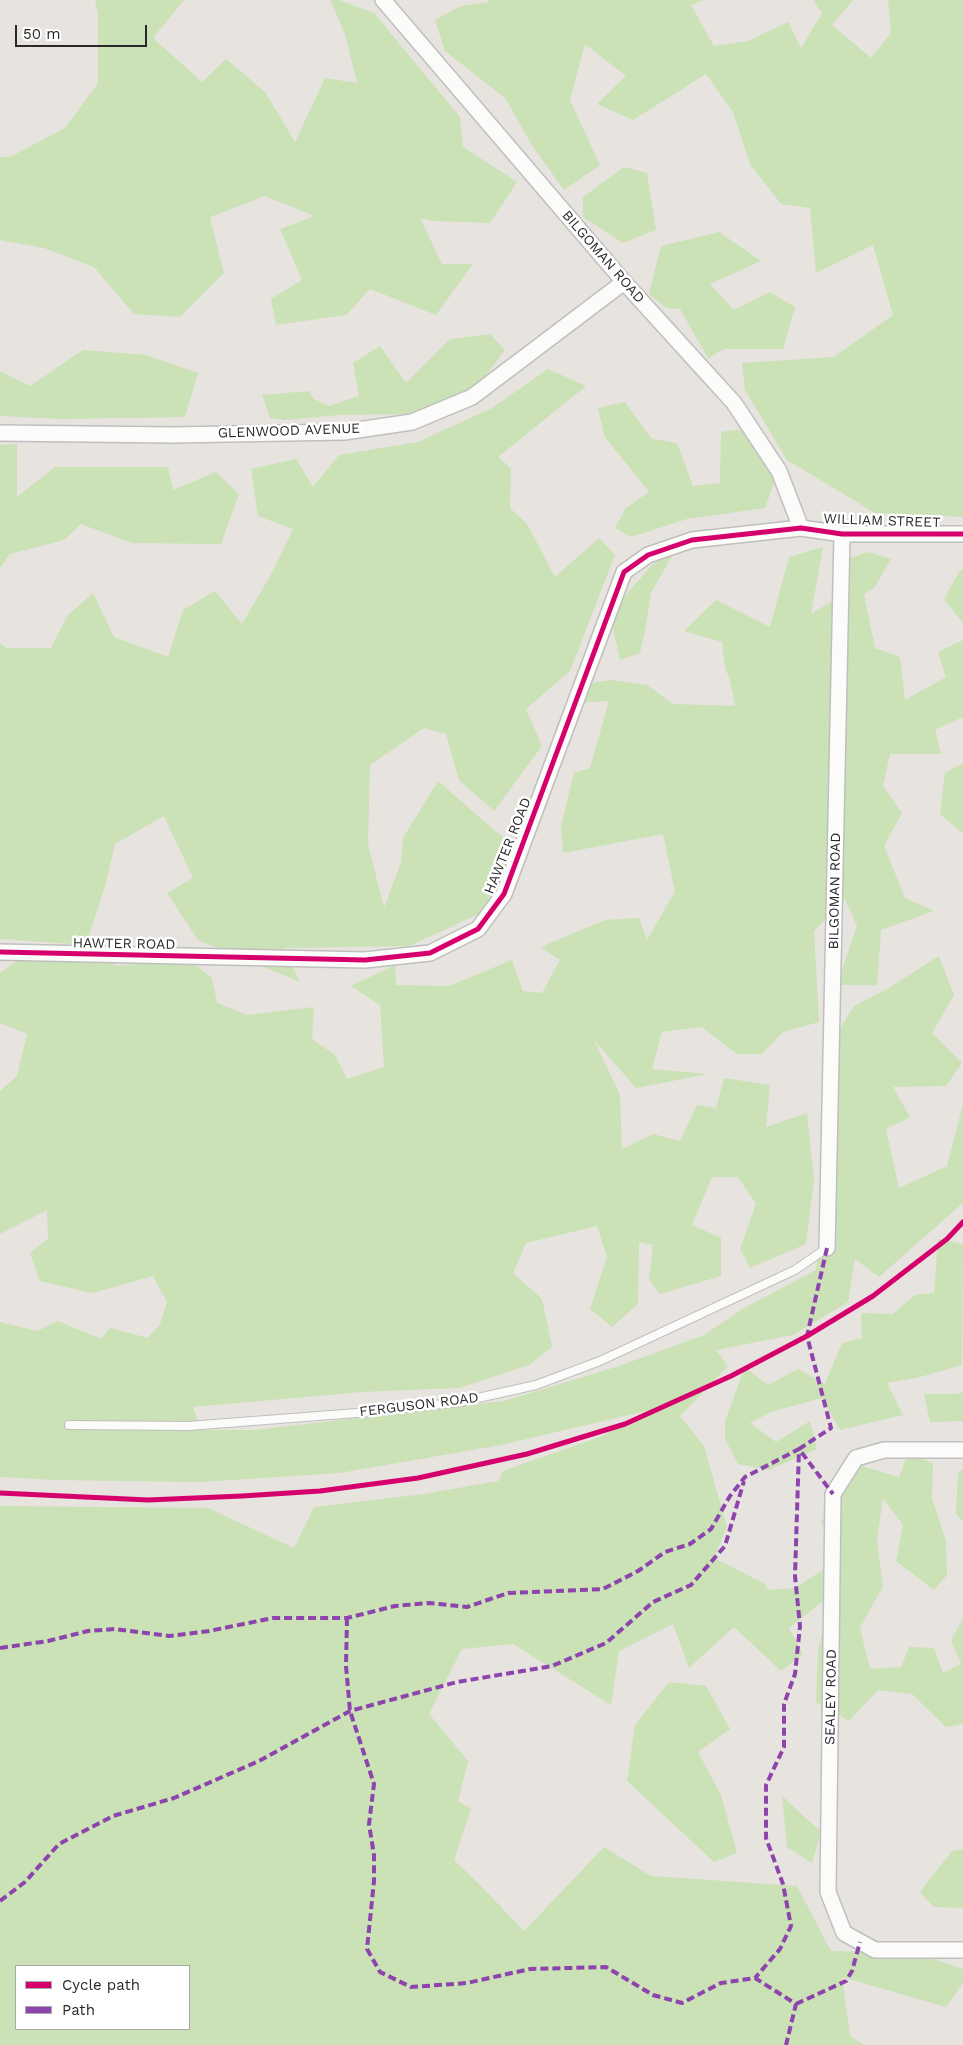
<!DOCTYPE html>
<style>
body{margin:0}
#map{position:relative;width:963px;height:2045px;overflow:hidden;background:#e7e3de;font-family:"Work Sans",sans-serif}
canvas{display:block}
.legend{position:absolute;left:15px;top:1965px;width:175px;height:65px;box-sizing:border-box;background:#fff;border:1px solid #a9a9a9;margin:0;padding:6px 9px;list-style:none;font-size:15px;color:#292929}
.legend li{display:flex;align-items:center;gap:10px;height:25px}
.legend b{width:25px;border:1px solid #a9a9a9}
.scale{position:absolute;left:15px;top:25px;width:132px;height:22px;box-sizing:border-box;border:2px solid #292929;border-top:0;padding-left:6px;font-size:15px;line-height:18px;white-space:nowrap;color:#292929;-webkit-text-stroke:4px #fff;paint-order:stroke}
</style>
<div id="map">
<canvas width="963" height="2045"></canvas>
<ul class="legend">
<li><b style="height:6px;background:#d6006c"></b>Cycle path</li>
<li><b style="height:6px;background:#8e44ad"></b>Path</li>
</ul>
<div class="scale">50 m</div>
</div>
<script>
const ctx = document.querySelector('canvas').getContext('2d');
ctx.lineJoin = 'round';
function fill(path, color) { ctx.fillStyle = color; ctx.fill(path, 'evenodd'); }
const toPath = rows => new Path2D(rows.map(r => 'M' + r).join(''));
function strokePath(path, color, width, dash) { ctx.strokeStyle = color; ctx.lineWidth = width; ctx.lineCap = dash ? 'butt' : 'round'; ctx.setLineDash(dash || []); ctx.stroke(path); }
function write(font, color, halo, rows, align = 'center') {
  ctx.font = font + ' "Work Sans",sans-serif'; ctx.lineWidth = 5; ctx.setLineDash([]); ctx.textBaseline = 'middle'; ctx.strokeStyle = halo; ctx.fillStyle = color; for (const [text, x, y, turn = 0] of rows) {
    ctx.save(); ctx.translate(x, y); ctx.rotate((+turn || 0) * Math.PI / 180); ctx.textAlign = isNaN(turn) ? turn : align; if (halo) ctx.strokeText(text, 0, 0); ctx.fillText(text, 0, 0); ctx.restore();
  }
}
fill(toPath([
 [95,0,184,0,153,38,202,82,226,59,265,92,295,142,325,78,357,83,345,34,330,0,339,0,374,13,460,117,463,147,517,182,490,223,434,221,420,218,442,264,473,264,436,315,370,289,346,315,276,325,271,299,302,280,280,229,315,216,265,196,210,217,224,273,180,317,134,314,94,267,44,248,0,240,0,157,10,157,65,128,98,83,98,13],
 [488,0,704,0,691,5,714,46,748,41,788,22,801,48,822,13,813,0,853,0,832,25,871,58,891,33,888,0,963,0,963,517,875,513,787,460,745,390,742,363,834,357,893,315,873,245,816,273,810,208,781,204,750,164,733,112,706,74,633,120,597,104,626,76,585,44,570,100,600,165,564,190,533,147,505,98,445,51,435,20,461,6,489,2],
 [624,167,647,173,656,230,623,243,583,217,583,197],
 [719,232,761,261,710,284,734,310,770,292,795,307,783,349,724,349,708,358,680,309,666,308,649,294,661,246],
 [490,334,505,350,474,391,411,414,339,415,285,420,270,418,262,395,309,391,314,399,329,406,359,396,353,363,380,346,406,383,450,339],
 [83,350,146,355,198,373,185,417,61,419,0,416,0,371,30,386],
 [548,369,586,386,498,457,511,468,510,508,527,524,555,577,599,538,615,555,570,671,526,709,542,746,494,811,459,780,446,734,424,728,370,765,368,844,384,908,401,862,403,838,438,781,495,831,526,853,494,907,409,946,283,948,300,982,198,940,167,893,193,878,164,816,115,844,106,883,86,945,0,939,0,643,6,648,51,648,68,615,93,593,114,637,168,657,183,610,215,591,242,624,274,569,293,529,258,516,251,469,296,459,313,487,339,455,418,442,492,408],
 [625,402,652,439,677,443,693,486,720,483,721,432,749,428,775,480,765,508,687,519,631,537,615,528,626,508,649,492,605,437,598,408],
 [17,444,17,497,55,467,168,467,173,490,216,472,239,494,221,544,132,543,81,524,64,540,10,554,0,568,0,445],
 [677,547,651,593,646,626,640,653,620,660,610,613,652,565],
 [823,547,811,614,832,601,846,559,869,552,891,559,874,588,864,594,875,648,900,657,905,700,946,677,938,652,963,640,963,717,935,730,941,754,890,754,883,786,902,813,884,846,905,898,934,911,881,930,877,985,837,985,857,926,845,899,814,931,819,1022,783,1032,762,1054,737,1054,702,1027,662,1032,652,1069,708,1074,636,1088,594,1040,620,1095,622,1149,653,1134,680,1141,697,1105,716,1108,724,1078,770,1085,766,1127,807,1113,814,1180,806,1244,750,1268,740,1249,756,1204,738,1177,712,1177,692,1225,721,1238,721,1276,660,1294,649,1280,653,1245,639,1242,638,1304,612,1327,590,1309,607,1257,597,1226,526,1243,513,1273,542,1299,552,1347,529,1365,459,1388,362,1392,193,1407,201,1430,254,1430,504,1401,619,1366,704,1335,744,1308,816,1270,822,1231,831,1043,854,1006,887,989,939,956,954,995,932,1033,962,1063,946,1086,893,1087,910,1117,886,1129,899,1188,947,1166,963,1104,963,1203,879,1277,855,1259,848,1302,793,1335,716,1350,728,1366,680,1416,704,1446,727,1527,714,1558,765,1584,768,1590,795,1588,841,1558,821,1522,862,1466,899,1477,908,1454,933,1463,932,1498,946,1541,947,1575,934,1590,896,1561,903,1525,883,1498,877,1540,883,1586,860,1628,870,1669,901,1667,909,1647,934,1648,943,1673,961,1664,951,1641,963,1618,963,1724,946,1727,912,1694,878,1690,849,1721,816,1702,818,1649,834,1592,789,1628,803,1654,781,1671,734,1627,689,1668,673,1624,619,1651,611,1705,513,1644,462,1649,429,1714,468,1761,458,1801,471,1809,454,1860,479,1884,524,1931,604,1847,651,1876,797,1886,831,1951,916,1953,963,1969,963,1983,946,2007,842,1977,850,2036,864,2045,0,2045,0,1506,208,1508,294,1548,314,1507,424,1494,498,1481,503,1471,605,1435,646,1411,501,1445,340,1473,200,1482,53,1480,0,1477,0,1322,37,1331,58,1321,101,1339,110,1328,148,1338,160,1324,167,1302,153,1276,92,1293,40,1281,30,1253,48,1239,47,1210,0,1234,0,1091,17,1076,27,1034,0,1023,0,973,18,960,86,949,118,966,186,958,212,978,217,1003,247,1015,314,1007,312,1039,335,1055,347,1079,384,1067,380,1005,351,986,395,965,396,985,449,986,512,960,523,991,542,993,560,960,541,947,605,920,639,918,647,940,675,892,663,834,563,853,561,826,574,773,590,768,609,701,575,703,591,683,611,680,647,685,673,704,735,706,730,680,725,668,722,642,684,631,716,600,770,627,789,557],
 [16,1966,189,1966,189,2029,16,2029],
 [963,569,963,623,944,599,959,572],
 [963,763,963,834,940,814,945,773],
 [938,1239,963,1244,962,1365,920,1377,887,1383,903,1415,840,1430,822,1398,771,1412,750,1423,776,1442,810,1421,817,1449,769,1470,738,1464,725,1439,725,1421,745,1367,768,1385,798,1369,825,1384,842,1343,862,1338,861,1313,893,1314,915,1295,934,1293],
 [963,1392,963,1421,930,1422,924,1394,956,1394],
 [963,1469,963,1522,956,1514,958,1472],
 [669,1682,706,1686,730,1729,698,1752,721,1795,737,1853,714,1862,627,1781,635,1725],
 [782,1796,821,1832,812,1863,787,1847],
 [963,1849,963,1908,934,1907,920,1892,952,1851]
]), '#cae2b6');
const service = toPath([
 [69,1425,188,1426,370,1412,460,1402,536,1385,600,1361,795,1270,827,1248]
]);
const minor = toPath([
 [383,0,624,282,734,403,779,471,801,528],
 [0,433,172,435,344,432,412,422,472,397,624,282],
 [0,952,365,960,430,953,478,929,504,894,624,572,648,555,692,540,801,528,842,534,963,534],
 [827,1248,842,534],
 [963,1450,884,1450,856,1458,833,1494,828,1892,844,1933,875,1950,963,1950]
]);
strokePath(service, '#c0bfc0', 10);
strokePath(minor, '#c0bfc0', 18);
strokePath(service, '#fbfbfa', 8);
strokePath(minor, '#fbfbfa', 15);
strokePath(toPath([
 [827,1248,807,1336,831,1428,799,1449,833,1494],
 [347,1618,346,1666,350,1711,374,1784,369,1824,374,1855,374,1881,367,1949,380,1972,411,1987,467,1983,530,1969,606,1967,653,1995,682,2003,721,1983,755,1978,796,2004,786,2045],
 [0,1648,48,1641,88,1631,115,1629,169,1636,209,1631,273,1618,347,1618,395,1606,429,1603,467,1607,508,1593,603,1589,638,1571,665,1552,690,1544,711,1529,730,1496,745,1477,799,1449,795,1576,800,1626,795,1674,784,1704,784,1747,766,1785,766,1838,783,1884,791,1926,780,1949,755,1978],
 [0,1901,25,1882,59,1844,113,1816,174,1798,259,1761,350,1711,457,1682,552,1666,606,1643,653,1602,691,1585,725,1546,744,1481],
 [796,2004,846,1981,852,1971,860,1942]
]), '#8e44ad', 4, [8, 4]);
strokePath(toPath([
 [0,952,365,960,430,953,478,929,504,894,624,572,648,555,692,540,801,528,842,534,963,534],
 [0,1493,148,1500,242,1496,320,1491,418,1478,527,1454,625,1424,731,1376,807,1336,873,1296,947,1239,963,1222]
]), '#d6006c', 5);
write('14px', '#292929', '#fff', [
 ["BILGOMAN ROAD",603,257,49],
 ["GLENWOOD AVENUE",289,431,-2],
 ["WILLIAM STREET",882,521,2],
 ["HAWTER ROAD",508,846,-68],
 ["BILGOMAN ROAD",835,891,-89],
 ["HAWTER ROAD",124,944,1],
 ["FERGUSON ROAD",419,1405,-7],
 ["SEALEY ROAD",831,1697,-89]
]);
</script>
